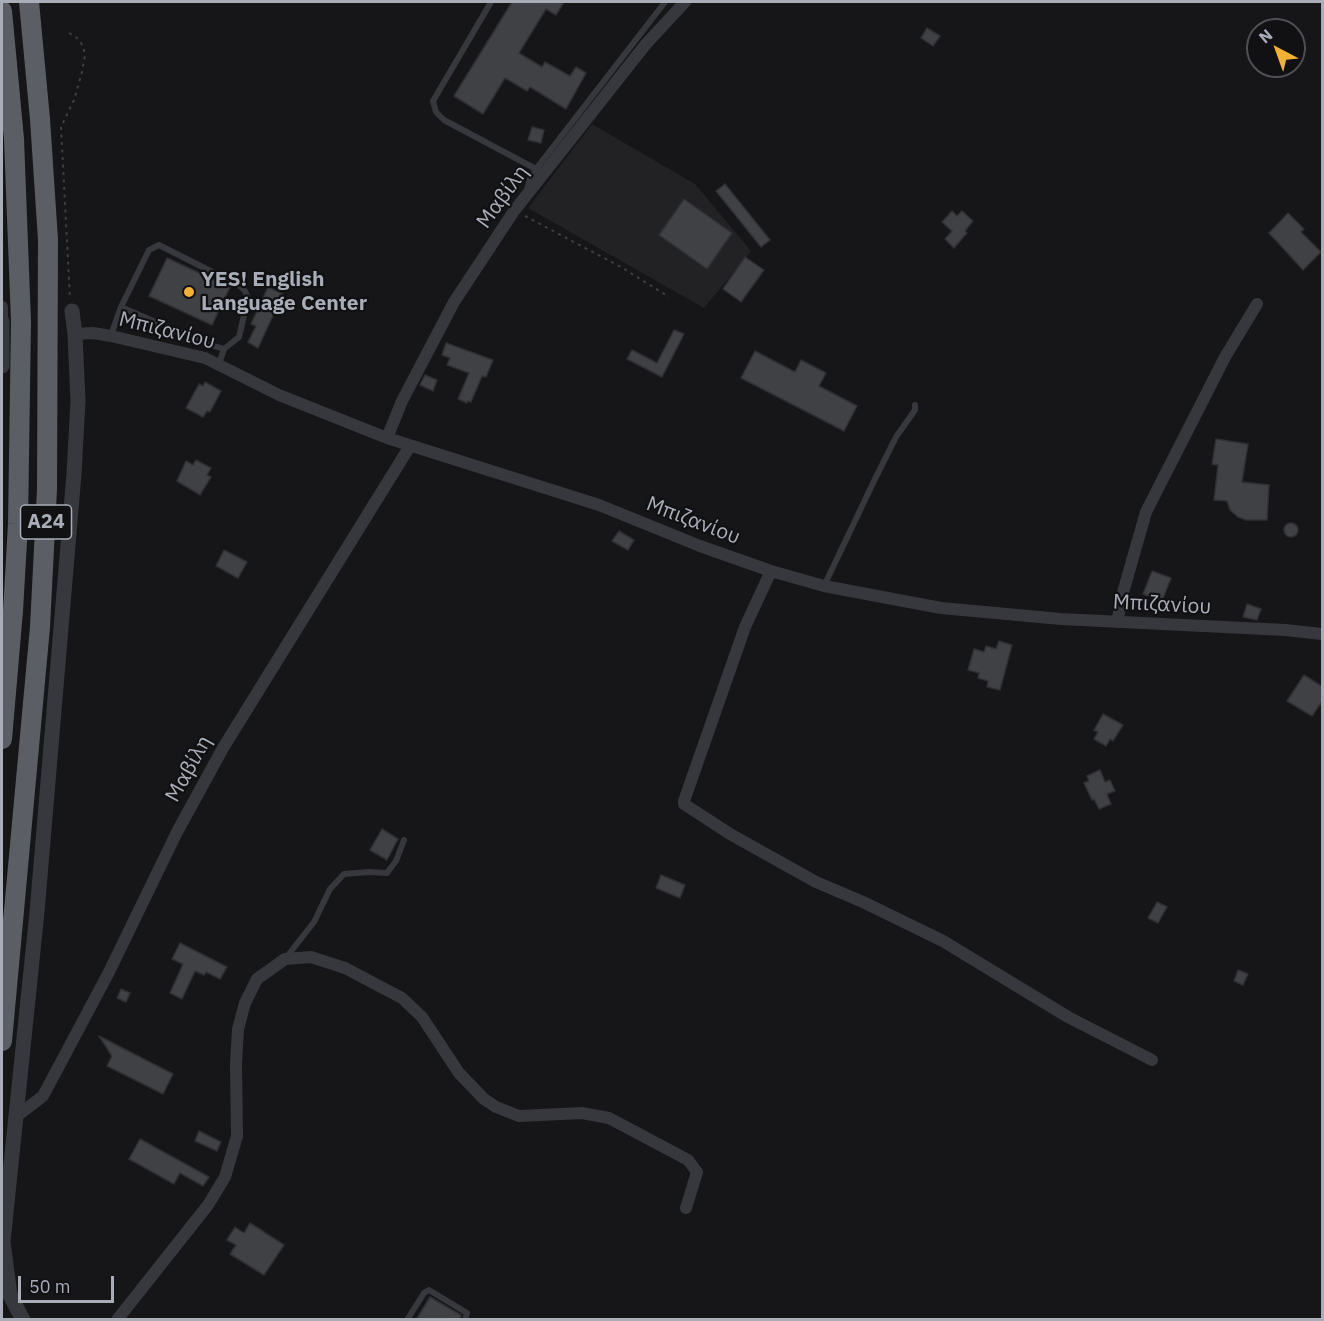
<!DOCTYPE html>
<meta charset="utf-8">
<style>
body{margin:0}
#map{position:relative;width:1324px;height:1321px;overflow:hidden;background:#161618;font-family:"IBM Plex Sans",sans-serif}
canvas{display:block}
.frame{position:absolute;inset:0;border:3px solid #a8adb8;pointer-events:none}
.north{position:absolute;left:1246px;top:18px;width:60px;height:60px;box-sizing:border-box;background:#111113;border:2px solid #4d4f55;border-radius:50%;rotate:319deg;font-size:16px;font-weight:700;line-height:24px;text-align:center;color:#a8adb8}
.north::after{content:'';display:block;margin:auto;width:21px;height:27px;background:#f2b134;clip-path:polygon(50% 0,100% 100%,50% 72%,0 100%)}
.scale{position:absolute;left:18px;top:1276px;width:96px;height:27px;box-sizing:border-box;border:3px solid #a8adb8;border-top:0;padding-left:8px;font-size:18px;line-height:21px;white-space:nowrap;color:#a8adb8;-webkit-text-stroke:4px #111113;paint-order:stroke}
</style>
<div id="map">
<canvas width="1324" height="1321"></canvas>
<div class="frame"></div>
<div class="north">N</div>
<div class="scale">50 m</div>
</div>
<script>
const ctx = document.querySelector('canvas').getContext('2d');
ctx.lineJoin = 'round';
function fill(path, color) { ctx.fillStyle = color; ctx.fill(path, 'evenodd'); }
const toPath = rows => new Path2D(rows.map(r => 'M' + r).join(''));
function strokePath(path, color, width, dash) { ctx.strokeStyle = color; ctx.lineWidth = width; ctx.lineCap = dash ? 'butt' : 'round'; ctx.setLineDash(dash || []); ctx.stroke(path); }
function write(font, color, halo, rows, align = 'center') {
  ctx.font = font + ' "IBM Plex Sans",sans-serif'; ctx.lineWidth = 4.5; ctx.setLineDash([]); ctx.textBaseline = 'middle'; ctx.strokeStyle = halo; ctx.fillStyle = color; for (const [text, x, y, turn = 0] of rows) {
    ctx.save(); ctx.translate(x, y); ctx.rotate((+turn || 0) * Math.PI / 180); ctx.textAlign = isNaN(turn) ? turn : align; if (halo) ctx.strokeText(text, 0, 0); ctx.fillText(text, 0, 0); ctx.restore();
  }
}
fill(toPath([
 [592,124,695,184,751,251,704,308,528,208]
]), '#222225');
const building = toPath([
 [512,2,564,2,556,15,546,9,519,53,542,67,545,62,570,76,576,67,586,73,566,109,530,87,527,91,505,78,483,114,454,96,512,2],
 [927,28,940,36,933,46,921,38,927,28],
 [532,127,544,130,541,143,528,140,532,127],
 [725,184,770,240,761,247,716,191,725,184],
 [684,199,732,233,707,269,659,235,684,199],
 [952,211,957,216,962,211,973,221,965,231,967,233,954,248,945,239,952,231,942,222,952,211],
 [1288,213,1304,229,1301,232,1321,252,1303,270,1269,233,1288,213],
 [745,257,764,270,741,302,723,289,745,257],
 [167,258,230,287,212,325,149,296,167,258],
 [268,287,283,294,258,348,248,342,256,326,251,324,268,287],
 [674,330,684,334,662,377,627,359,632,350,657,363,674,330],
 [446,343,493,360,486,377,482,376,471,402,468,401,467,403,458,399,469,373,447,365,450,358,442,355,446,343],
 [755,351,795,372,801,360,826,373,819,386,857,406,844,431,741,378,755,351],
 [425,375,437,380,433,391,420,385,425,375],
 [205,382,221,391,210,412,207,411,203,417,186,408,199,384,203,386,205,382],
 [1216,439,1248,444,1242,482,1269,485,1267,520,1246,520,1238,517,1230,510,1227,501,1214,500,1218,465,1212,464,1216,439],
 [196,460,211,468,207,475,211,477,200,495,177,481,186,461,193,465,196,460],
 '1284 530a7 7 0 1 1 14 0a7 7 0 1 1-14 0Z',
 [619,531,634,540,628,550,612,541,619,531],
 [224,550,247,562,238,578,216,566,224,550],
 [1152,571,1171,578,1162,601,1143,594,1152,571],
 [1247,604,1261,609,1257,620,1243,617,1247,604],
 [999,641,1012,645,1000,690,987,687,988,681,978,678,979,673,968,670,974,649,984,652,986,646,996,649,999,641],
 [1304,675,1323,687,1323,700,1312,716,1287,701,1304,675],
 [1103,714,1123,725,1113,741,1110,739,1106,746,1094,739,1098,732,1094,730,1103,714],
 [1100,770,1105,782,1110,780,1115,791,1107,794,1111,804,1099,809,1094,799,1092,800,1084,783,1089,781,1087,776,1100,770],
 [382,829,398,839,387,860,370,850,382,829],
 [661,875,685,885,680,898,656,888,661,875],
 [1157,902,1167,907,1158,923,1148,918,1157,902],
 [180,943,227,967,220,979,206,972,204,975,195,971,182,999,170,993,183,964,172,959,180,943],
 [1238,970,1248,974,1243,985,1234,981,1238,970],
 [121,989,130,993,126,1002,117,998,121,989],
 [99,1036,173,1074,163,1094,107,1066,112,1056,99,1036],
 [199,1131,221,1142,217,1151,195,1141,199,1131],
 [140,1139,209,1177,203,1186,180,1173,174,1184,129,1159,140,1139],
 [250,1223,284,1245,264,1275,230,1254,236,1245,227,1240,235,1227,244,1233,250,1223],
 [430,1297,461,1315,460,1320,416,1320,430,1297]
]);
fill(building, '#404145');
strokePath(building, '#303034', 1.5);
strokePath(toPath([
 [69,33,77,38,83,46,85,55,82,72,74,100,61,127,70,299],
 [525,216,621,267,669,297]
]), '#3d3f44', 2, [3, 4.5]);
strokePath(toPath([
 [491,2,433,101,436,112,444,120,536,169],
 [527,189,530,179,536,169,665,2],
 [121,307,204,343,224,349,219,364],
 [111,335,121,307,149,250,159,245,240,286,245,291,248,298,239,337,224,349],
 [824,586,874,481,896,437,915,410,915,405],
 [285,959,314,922,330,889,344,874,369,872,387,873,396,861,404,840],
 [407,1320,424,1293,429,1290,467,1313,465,1320]
]), '#37383d', 6);
strokePath(toPath([
 [2,307,2,321],
 [75,334,93,333,111,336,205,358,279,395,387,438,599,505,700,546,771,571,824,586,941,608,1061,619,1285,630,1322,634],
 [387,438,402,401,454,302,514,211,646,44,685,2],
 [771,571,745,627,684,801,684,804,730,834,816,882,863,902,943,941,1068,1017,1152,1060],
 [1117,622,1124,589,1146,512,1225,357,1257,304],
 [17,1116,43,1096,109,972,177,832,223,748,410,446],
 [117,1320,208,1205,225,1177,237,1136,236,1064,238,1029,245,1003,257,979,285,959,311,957,345,968,402,998,422,1017,459,1073,484,1099,496,1107,519,1116,582,1113,609,1118,688,1160,697,1172,686,1208]
]), '#37383d', 12);
strokePath(toPath([
 [2,366,2,321],
 [23,1320,10,1295,3,1242,37,912,74,474,78,401,75,334,72,311]
]), '#37383d', 15);
strokePath(toPath([
 [2,11,14,139,21,322,18,524,13,611,2,739],
 [2,1041,40,627,47,489,48,240,40,119,29,2]
]), '#5b5e65', 20);
for (const [x, y, r, color] of [
 [189,292,6,"#f2b134"]
]) { const dot = new Path2D(); dot.arc(x, y, r, 0, 2 * Math.PI); ctx.fillStyle = color; ctx.fill(dot); strokePath(dot, '#111113', 2); }
for (const [x, y, w] of [
 [46,522,51]
]) { const box = new Path2D(); box.roundRect(x - w / 2, y - 17, w, 34, 4.5); ctx.fillStyle = '#111113'; ctx.fill(box); strokePath(box, '#a8adb8', 1.5); }
write('bold 20px', '#a8adb8', null, [
 ["Α24",46,522]
]);
write('21px', '#a8adb8', '#111113', [
 ["Μαβίλη",503,197,-54],
 ["Μπιζανίου",167,331,14],
 ["Μπιζανίου",693,521,21],
 ["Μπιζανίου",1162,605,3],
 ["Μαβίλη",189,769,-61]
]);
write('bold 21px', '#a8adb8', '#111113', [
 ["YES! English",201,280],
 ["Language Center",201,304]
], 'left');
</script>
